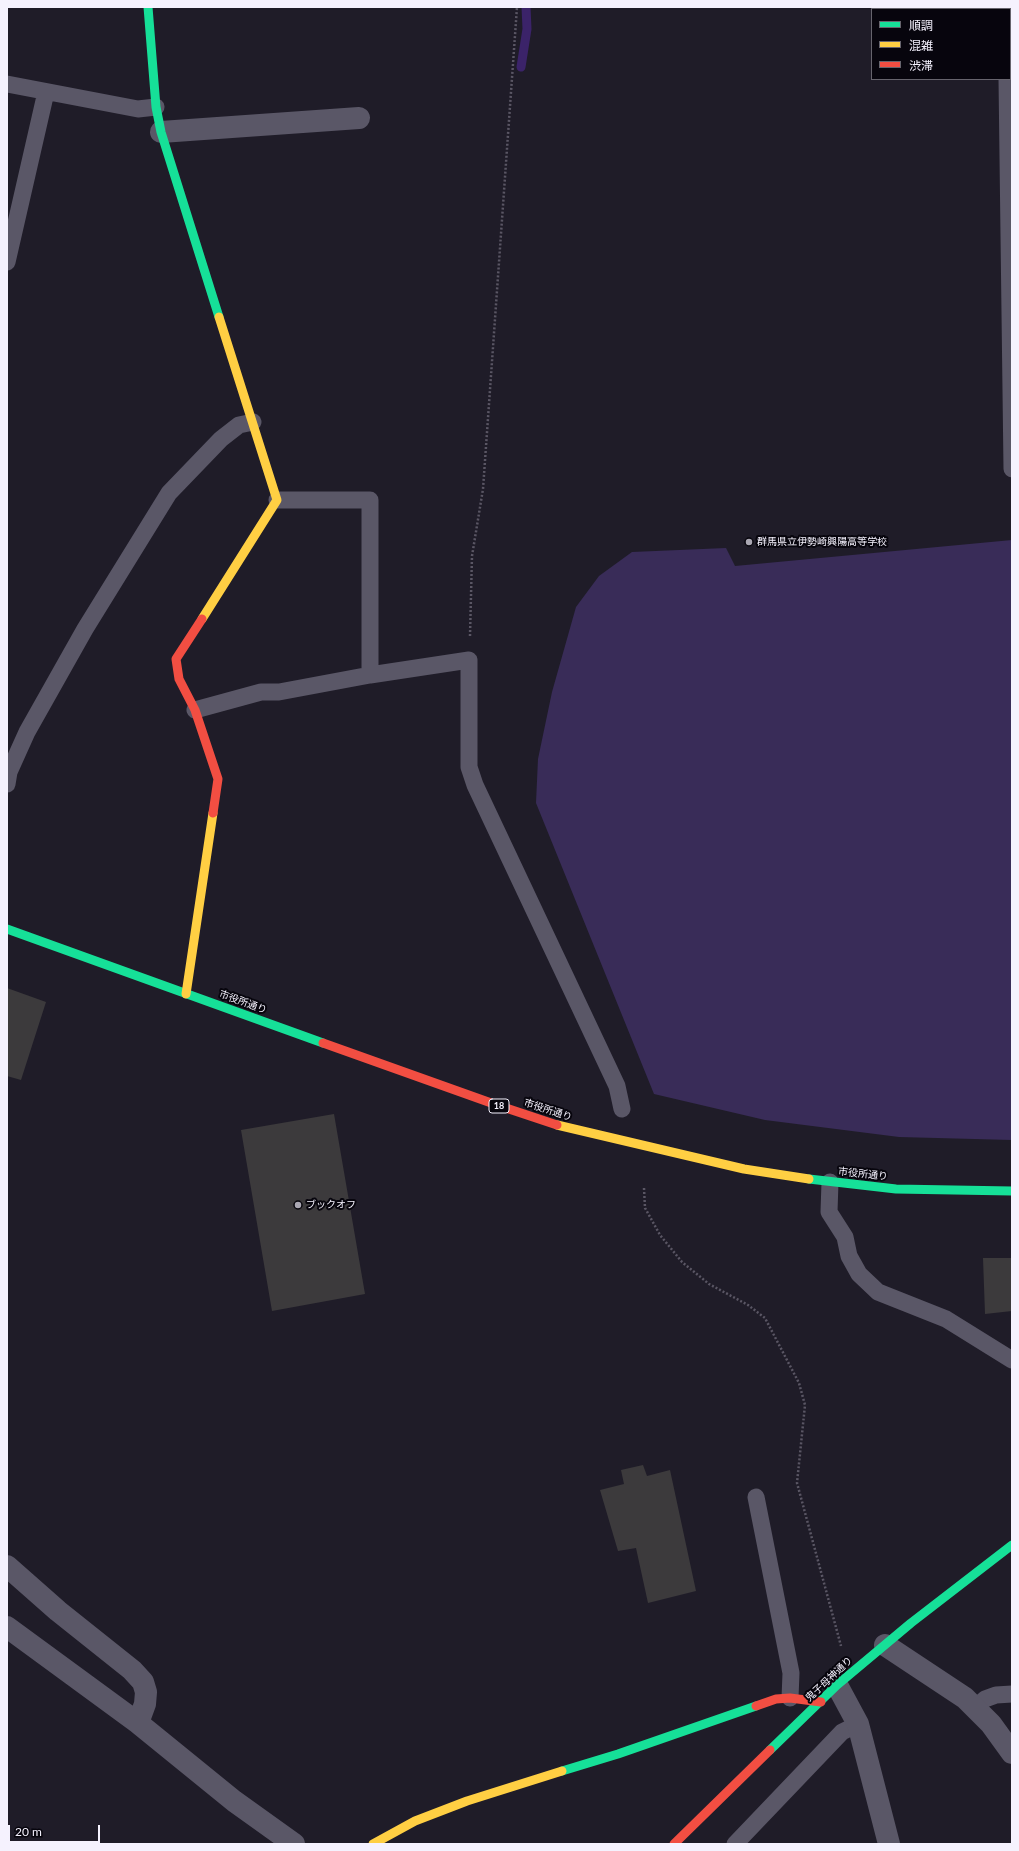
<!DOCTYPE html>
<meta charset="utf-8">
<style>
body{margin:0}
#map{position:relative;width:1019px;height:1851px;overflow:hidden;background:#1f1c28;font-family:Lato,"Noto Sans JP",sans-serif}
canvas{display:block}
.frame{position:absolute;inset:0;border:8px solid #f5f2fe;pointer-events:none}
.legend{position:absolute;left:871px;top:8px;width:140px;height:72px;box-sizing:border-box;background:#07050d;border:1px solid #66646d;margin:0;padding:5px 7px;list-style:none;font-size:12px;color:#f5f2fe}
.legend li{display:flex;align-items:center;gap:8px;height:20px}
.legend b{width:20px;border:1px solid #66646d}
.scale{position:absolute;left:8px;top:1825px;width:92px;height:18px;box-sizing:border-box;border:2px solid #f5f2fe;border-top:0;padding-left:5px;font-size:12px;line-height:14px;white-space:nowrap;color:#f5f2fe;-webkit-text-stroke:3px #07050d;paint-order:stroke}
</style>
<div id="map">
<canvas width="1019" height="1851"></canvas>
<div class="frame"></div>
<ul class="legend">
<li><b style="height:5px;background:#16e098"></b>順調</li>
<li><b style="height:5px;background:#ffcf43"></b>混雑</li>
<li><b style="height:5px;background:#f24e42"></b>渋滞</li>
</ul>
<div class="scale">20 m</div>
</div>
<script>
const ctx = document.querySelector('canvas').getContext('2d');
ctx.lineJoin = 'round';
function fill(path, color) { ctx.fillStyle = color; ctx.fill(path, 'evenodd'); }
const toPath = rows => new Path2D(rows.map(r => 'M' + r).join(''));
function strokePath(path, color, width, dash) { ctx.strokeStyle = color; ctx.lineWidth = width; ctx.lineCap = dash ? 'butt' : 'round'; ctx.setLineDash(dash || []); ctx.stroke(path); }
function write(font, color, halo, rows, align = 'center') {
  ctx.font = font + ' Lato,"Noto Sans JP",sans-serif'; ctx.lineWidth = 4; ctx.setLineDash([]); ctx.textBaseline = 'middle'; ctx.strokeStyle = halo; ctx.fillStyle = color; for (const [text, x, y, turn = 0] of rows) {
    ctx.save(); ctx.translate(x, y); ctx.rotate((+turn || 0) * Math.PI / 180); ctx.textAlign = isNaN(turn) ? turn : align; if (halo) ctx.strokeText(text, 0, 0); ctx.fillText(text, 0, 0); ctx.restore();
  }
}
fill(toPath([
 [1012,540,1012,1140,899,1137,765,1120,654,1094,536,803,538,759,552,692,576,607,599,576,632,552,726,548,735,566]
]), '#392c58');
strokePath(toPath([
 [521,67,527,29,526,7]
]), '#3b2369', 9);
fill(toPath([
 [7,988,46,1002,21,1080,7,1076],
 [334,1114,365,1294,272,1311,241,1130],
 [983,1258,1012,1258,1012,1311,985,1314],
 [643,1465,647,1476,670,1470,696,1591,648,1603,636,1548,618,1551,600,1490,624,1484,621,1470]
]), '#3c3a3c');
strokePath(toPath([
 [470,636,472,556,483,489,517,7],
 [644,1188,645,1208,660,1235,682,1262,709,1284,748,1305,765,1318,799,1383,805,1405,797,1483,841,1646]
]), '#5a5664', 2.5, [2, 2]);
strokePath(toPath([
 [1006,7,1006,9],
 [1007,79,1012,469],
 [7,84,138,109,156,107],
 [7,262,46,92],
 [277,500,370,500,370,675],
 [195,710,261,692,279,692,370,675,469,660,469,767,475,785,617,1086,622,1109],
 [7,784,9,772,27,732,85,629,169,493,221,439,239,425,253,422],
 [830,1182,829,1212,845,1237,849,1256,859,1274,878,1292,946,1319,1012,1360],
 [756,1497,791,1673,790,1698],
 [976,1707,985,1699,996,1695,1012,1694],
 [735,1844,842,1732,858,1724]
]), '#5a5767', 17);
strokePath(toPath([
 [161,132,359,118],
 [7,1566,58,1611,132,1670,143,1682,146,1692,145,1704,138,1723],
 [7,1627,138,1723,234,1801,294,1844],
 [885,1645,965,1698,991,1724,1012,1753],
 [837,1685,858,1724,889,1844]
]), '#5a5767', 22);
strokePath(toPath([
 [148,7,156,107,161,132,219,317],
 [7,929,323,1043],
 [809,1179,896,1189,1012,1191],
 [770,1750,837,1685,911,1623,1012,1545],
 [562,1771,618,1754,756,1706]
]), '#16e098', 9);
strokePath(toPath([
 [202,619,277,500,219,317],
 [186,994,213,813],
 [557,1125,744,1169,809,1179],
 [373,1844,415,1821,467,1801,562,1771]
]), '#ffcf43', 9);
strokePath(toPath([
 [202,619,176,659,179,679,195,710,218,779,213,813],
 [323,1043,494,1104,557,1125],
 [756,1706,776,1699,790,1698,821,1702],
 [674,1844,770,1750]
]), '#f24e42', 9);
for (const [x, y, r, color] of [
 [749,542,4,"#aaa7b3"],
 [298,1205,4,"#aaa7b3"]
]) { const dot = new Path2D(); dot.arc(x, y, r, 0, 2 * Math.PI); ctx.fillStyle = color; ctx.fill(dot); strokePath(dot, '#07050d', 1.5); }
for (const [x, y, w] of [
 [499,1106,20]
]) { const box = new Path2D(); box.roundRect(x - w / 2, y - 7, w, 14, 3); ctx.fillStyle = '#07050d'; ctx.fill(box); strokePath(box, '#f5f2fe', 1); }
write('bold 9px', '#f5f2fe', null, [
 ["18",499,1106]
]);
write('10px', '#f5f2fe', '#07050d', [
 ["群馬県立伊勢崎興陽高等学校",757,542],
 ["ブックオフ",306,1205]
], 'left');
write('10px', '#f5f2fe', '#07050d', [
 ["市役所通り",243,1002,20],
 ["市役所通り",548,1110,18],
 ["市役所通り",863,1174,6],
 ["鬼子母神通り",829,1679,-43]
]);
</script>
